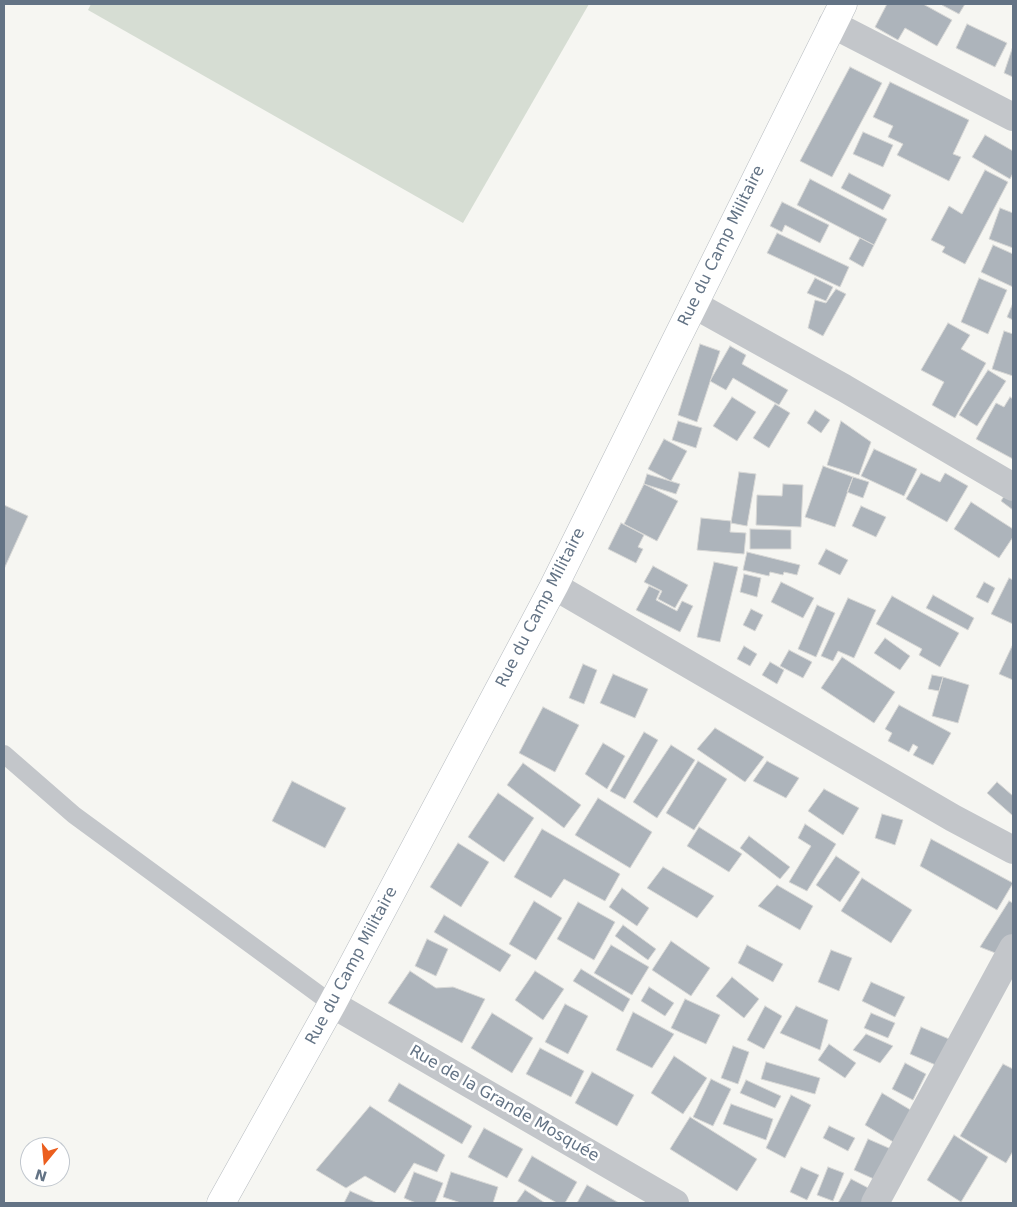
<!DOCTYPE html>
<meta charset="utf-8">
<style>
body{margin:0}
#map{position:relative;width:1017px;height:1207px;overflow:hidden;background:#f6f6f2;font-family:"DejaVu Sans",sans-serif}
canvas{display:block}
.frame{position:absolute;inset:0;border:5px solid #637385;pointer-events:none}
.north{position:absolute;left:20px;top:1137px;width:50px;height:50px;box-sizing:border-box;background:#fff;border:1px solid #c1c7ce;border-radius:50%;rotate:197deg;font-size:14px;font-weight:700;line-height:20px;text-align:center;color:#637385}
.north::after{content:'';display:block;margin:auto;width:18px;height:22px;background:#eb5e1e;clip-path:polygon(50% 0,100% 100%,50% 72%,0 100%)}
</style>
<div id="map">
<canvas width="1017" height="1207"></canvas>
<div class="frame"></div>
<div class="north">N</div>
</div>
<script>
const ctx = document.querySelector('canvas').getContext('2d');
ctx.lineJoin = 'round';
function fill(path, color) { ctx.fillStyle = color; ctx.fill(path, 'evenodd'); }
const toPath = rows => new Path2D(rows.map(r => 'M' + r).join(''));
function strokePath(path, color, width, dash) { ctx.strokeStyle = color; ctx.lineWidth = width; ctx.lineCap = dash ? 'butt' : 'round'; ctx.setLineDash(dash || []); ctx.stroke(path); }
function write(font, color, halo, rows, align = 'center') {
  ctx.font = font + ' "DejaVu Sans",sans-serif'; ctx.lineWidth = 5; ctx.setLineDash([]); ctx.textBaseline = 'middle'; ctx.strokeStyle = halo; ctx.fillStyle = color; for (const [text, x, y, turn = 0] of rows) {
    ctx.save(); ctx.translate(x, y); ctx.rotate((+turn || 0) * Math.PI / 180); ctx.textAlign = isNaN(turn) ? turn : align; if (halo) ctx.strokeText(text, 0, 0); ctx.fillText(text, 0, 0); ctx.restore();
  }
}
fill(toPath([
 [91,4,589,4,463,223,88,10]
]), '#d6ddd3');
const building = toPath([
 [887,4,923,4,952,20,937,46,905,28,898,40,875,27,887,4],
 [943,4,965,4,959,14,942,5,943,4],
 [967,24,1007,43,995,67,956,48,967,24],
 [1013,46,1013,77,1004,73,1013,46],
 [850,67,882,83,832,177,800,161,850,67],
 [890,82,969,120,953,154,961,157,949,181,897,155,903,144,888,137,893,126,873,117,890,82],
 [863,132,893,145,883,167,853,154,863,132],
 [985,135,1013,151,1013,173,1010,179,972,157,985,135],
 [985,170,1008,182,965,264,942,252,945,247,931,240,949,206,962,214,985,170],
 [849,173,891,195,883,210,841,188,849,173],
 [810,179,887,219,874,245,797,205,810,179],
 [782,202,829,225,820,243,785,225,782,232,770,226,782,202],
 [1000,208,1013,213,1013,248,989,239,1000,208],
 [777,233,849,267,840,287,767,253,777,233],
 [860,238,874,245,863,267,849,259,860,238],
 [993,245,1013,254,1013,287,981,272,993,245],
 [815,278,833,287,826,301,807,293,815,278],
 [979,278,1007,290,988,334,961,322,979,278],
 [836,289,846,294,823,336,808,328,815,300,826,303,836,289],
 [1013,303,1013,320,1007,317,1013,303],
 [948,323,970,335,961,349,986,363,955,418,932,405,944,382,921,370,948,323],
 [1004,331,1013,334,1013,376,992,369,1004,331],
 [700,344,720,351,697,422,678,415,700,344],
 [730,346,746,355,742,364,788,390,779,405,733,378,726,390,710,381,730,346],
 [988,370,1006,381,977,426,959,415,988,370],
 [732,397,756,412,737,441,713,426,732,397],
 [1010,397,1013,399,1013,459,976,439,996,403,1004,407,1010,397],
 [775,404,790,413,769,448,753,438,775,404],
 [815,410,830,420,821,433,807,423,815,410],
 [678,421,702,428,696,448,672,440,678,421],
 [841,421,871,442,859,475,827,465,841,421],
 [664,439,687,451,671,481,648,469,664,439],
 [874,449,917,469,904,496,861,476,874,449],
 [823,466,853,477,835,527,805,517,823,466],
 [739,472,756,474,747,526,731,523,739,472],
 [921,473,940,482,945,473,968,486,947,522,906,499,921,473],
 [647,474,680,484,676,494,644,484,647,474],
 [853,477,869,482,863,498,847,492,853,477],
 [644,484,678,501,657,541,624,524,644,484],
 [783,484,803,485,801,527,756,525,757,495,782,496,783,484],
 [1006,493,1013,498,1013,510,1001,501,1006,493],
 [971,502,1013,529,1013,537,999,558,954,529,971,502],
 [4,505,28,516,4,569,4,505],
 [861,506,886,517,876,537,852,526,861,506],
 [701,518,731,521,730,532,746,533,744,554,697,550,701,518],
 [621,523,644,535,638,547,643,549,636,563,608,549,621,523],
 [750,529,791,530,791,549,750,549,750,529],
 [826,549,848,560,840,575,818,564,826,549],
 [747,552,800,565,797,575,784,572,783,575,770,572,769,576,743,570,747,552],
 [714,562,738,567,720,642,697,637,714,562],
 [653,566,688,585,675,608,658,599,662,591,644,582,653,566],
 [744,574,761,578,757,597,740,592,744,574],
 [1009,578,1013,580,1013,624,991,614,1009,578],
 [781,582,814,598,803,618,771,602,781,582],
 [984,582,995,588,988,603,976,597,984,582],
 [649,586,660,591,656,600,677,611,682,601,693,606,680,632,636,610,649,586],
 [933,595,974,618,968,630,926,608,933,595],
 [892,596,959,633,940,667,919,655,922,649,876,624,892,596],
 [848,598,876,610,854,658,838,651,833,661,821,656,848,598],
 [817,605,835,613,816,657,798,649,817,605],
 [751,609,763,615,755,631,743,625,751,609],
 [885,638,910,656,900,670,874,653,885,638],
 [1013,644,1013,680,999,674,1013,644],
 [744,646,757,654,750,666,737,659,744,646],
 [789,650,812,662,803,678,780,666,789,650],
 [842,657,895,692,874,723,821,688,842,657],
 [770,662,784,670,777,684,762,675,770,662],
 [583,664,597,670,584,704,569,698,583,664],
 [613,674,648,689,635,718,600,703,613,674],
 [932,675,943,677,939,691,928,689,932,675],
 [943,677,969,685,958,723,932,716,943,677],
 [899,705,951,733,933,765,913,755,918,747,913,744,909,752,888,741,892,733,885,729,899,705],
 [543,707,579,725,555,772,519,753,543,707],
 [715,728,764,757,745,782,697,749,715,728],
 [644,732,658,740,625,799,610,791,644,732],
 [603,743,625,756,607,789,585,774,603,743],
 [671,745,695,760,657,818,633,802,671,745],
 [698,761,727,779,694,830,666,813,698,761],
 [767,761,799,778,786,798,753,781,767,761],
 [523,763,581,805,564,828,507,785,523,763],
 [292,781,346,808,325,848,272,821,292,781],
 [997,782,1013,796,1013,813,1012,815,987,793,997,782],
 [824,789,859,808,843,835,808,811,824,789],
 [498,793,534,818,504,862,468,837,498,793],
 [598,798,652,832,630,868,575,835,598,798],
 [882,814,903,820,895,845,875,838,882,814],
 [805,824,836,844,807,891,789,882,811,846,798,838,805,824],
 [699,827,742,854,729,872,687,846,699,827],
 [542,829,620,874,605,901,564,879,551,898,514,877,542,829],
 [749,836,790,867,780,879,740,848,749,836],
 [931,839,1013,883,997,910,920,866,931,839],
 [458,843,489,862,461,907,430,887,458,843],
 [836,856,860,872,840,902,816,885,836,856],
 [663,867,714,896,697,918,647,888,663,867],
 [862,878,912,910,891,943,841,911,862,878],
 [777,885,813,906,800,930,758,906,777,885],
 [622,888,649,908,637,926,609,907,622,888],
 [534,901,562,918,536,960,509,944,534,901],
 [1009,901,1013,903,1013,935,1003,956,980,947,1009,901],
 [578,902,615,922,594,960,557,939,578,902],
 [444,915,511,955,500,972,434,932,444,915],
 [623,925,656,949,648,960,615,936,623,925],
 [427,939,448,949,436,976,415,966,427,939],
 [671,941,710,968,691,996,652,970,671,941],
 [611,945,649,967,632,995,594,973,611,945],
 [747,945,783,964,773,982,738,963,747,945],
 [831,950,852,958,839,991,818,982,831,950],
 [581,969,630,999,623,1012,573,981,581,969],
 [410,971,436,988,453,987,485,999,462,1043,388,1003,410,971],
 [535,971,564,989,543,1020,515,1000,535,971],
 [732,977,759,999,744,1018,716,996,732,977],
 [871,982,905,997,895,1017,862,1001,871,982],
 [649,987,674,1003,665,1016,641,1001,649,987],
 [685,999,720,1015,706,1044,671,1028,685,999],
 [565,1004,588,1016,568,1054,545,1042,565,1004],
 [765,1006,782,1016,764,1049,747,1040,765,1006],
 [796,1006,828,1020,820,1050,780,1033,796,1006],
 [633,1012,674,1034,652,1068,616,1050,633,1012],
 [492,1013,533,1038,512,1073,471,1048,492,1013],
 [871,1013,895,1023,888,1038,864,1028,871,1013],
 [921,1027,949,1039,938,1066,910,1054,921,1027],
 [866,1034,893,1046,880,1063,853,1050,866,1034],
 [829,1044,856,1063,845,1078,818,1060,829,1044],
 [733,1046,749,1052,738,1084,721,1078,733,1046],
 [540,1048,584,1071,571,1097,526,1074,540,1048],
 [674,1056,707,1078,683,1114,651,1093,674,1056],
 [766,1062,820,1078,815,1094,761,1079,766,1062],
 [905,1063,926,1074,913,1100,892,1089,905,1063],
 [1003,1064,1013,1069,1013,1151,1006,1163,960,1136,1003,1064],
 [592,1072,634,1095,617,1126,575,1103,592,1072],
 [711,1079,731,1089,713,1126,693,1117,711,1079],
 [746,1080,781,1096,775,1108,740,1093,746,1080],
 [399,1083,472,1126,462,1144,388,1101,399,1083],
 [882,1093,914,1112,895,1143,865,1125,882,1093],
 [791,1095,811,1105,785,1158,766,1148,791,1095],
 [731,1104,773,1119,766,1140,723,1124,731,1104],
 [370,1106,445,1155,437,1172,414,1163,395,1193,365,1176,346,1188,316,1170,370,1106],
 [690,1117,757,1159,737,1191,670,1149,690,1117],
 [829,1126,855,1138,848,1151,823,1138,829,1126],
 [484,1128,523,1149,507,1178,468,1157,484,1128],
 [954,1135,988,1157,961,1202,927,1180,954,1135],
 [868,1139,891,1149,876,1180,854,1170,868,1139],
 [532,1156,577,1182,565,1203,557,1203,518,1181,532,1156],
 [801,1167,819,1175,807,1200,790,1192,801,1167],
 [828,1167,844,1173,833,1201,817,1195,828,1167],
 [414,1172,443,1183,435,1203,416,1203,404,1198,414,1172],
 [451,1172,498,1187,493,1203,461,1203,443,1197,451,1172],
 [851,1179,876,1192,870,1203,838,1203,851,1179],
 [587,1185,619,1203,577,1203,587,1185],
 [525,1190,545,1203,516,1203,525,1190],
 [350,1191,377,1203,344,1203,350,1191]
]);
fill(building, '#adb4bb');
strokePath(building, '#d7d7d5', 1);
const secondary = toPath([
 [221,1203,332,1004,554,586,843,4]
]);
strokePath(secondary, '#b5babf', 29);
strokePath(toPath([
 [4,754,74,815,332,1004]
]), '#c3c6ca', 18);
strokePath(toPath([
 [832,24,1013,117],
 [693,304,844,388,1013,487],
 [554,586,953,818,1013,850],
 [332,1004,675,1203],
 [875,1203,1013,948]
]), '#c3c6ca', 28);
strokePath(secondary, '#fff', 28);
write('16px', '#637385', '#fff', [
 ["Rue du Camp Militaire",722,246,-64],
 ["Rue du Camp Militaire",541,608,-63],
 ["Rue du Camp Militaire",352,966,-62],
 ["Rue de la Grande Mosquée",504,1104,30]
]);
</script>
